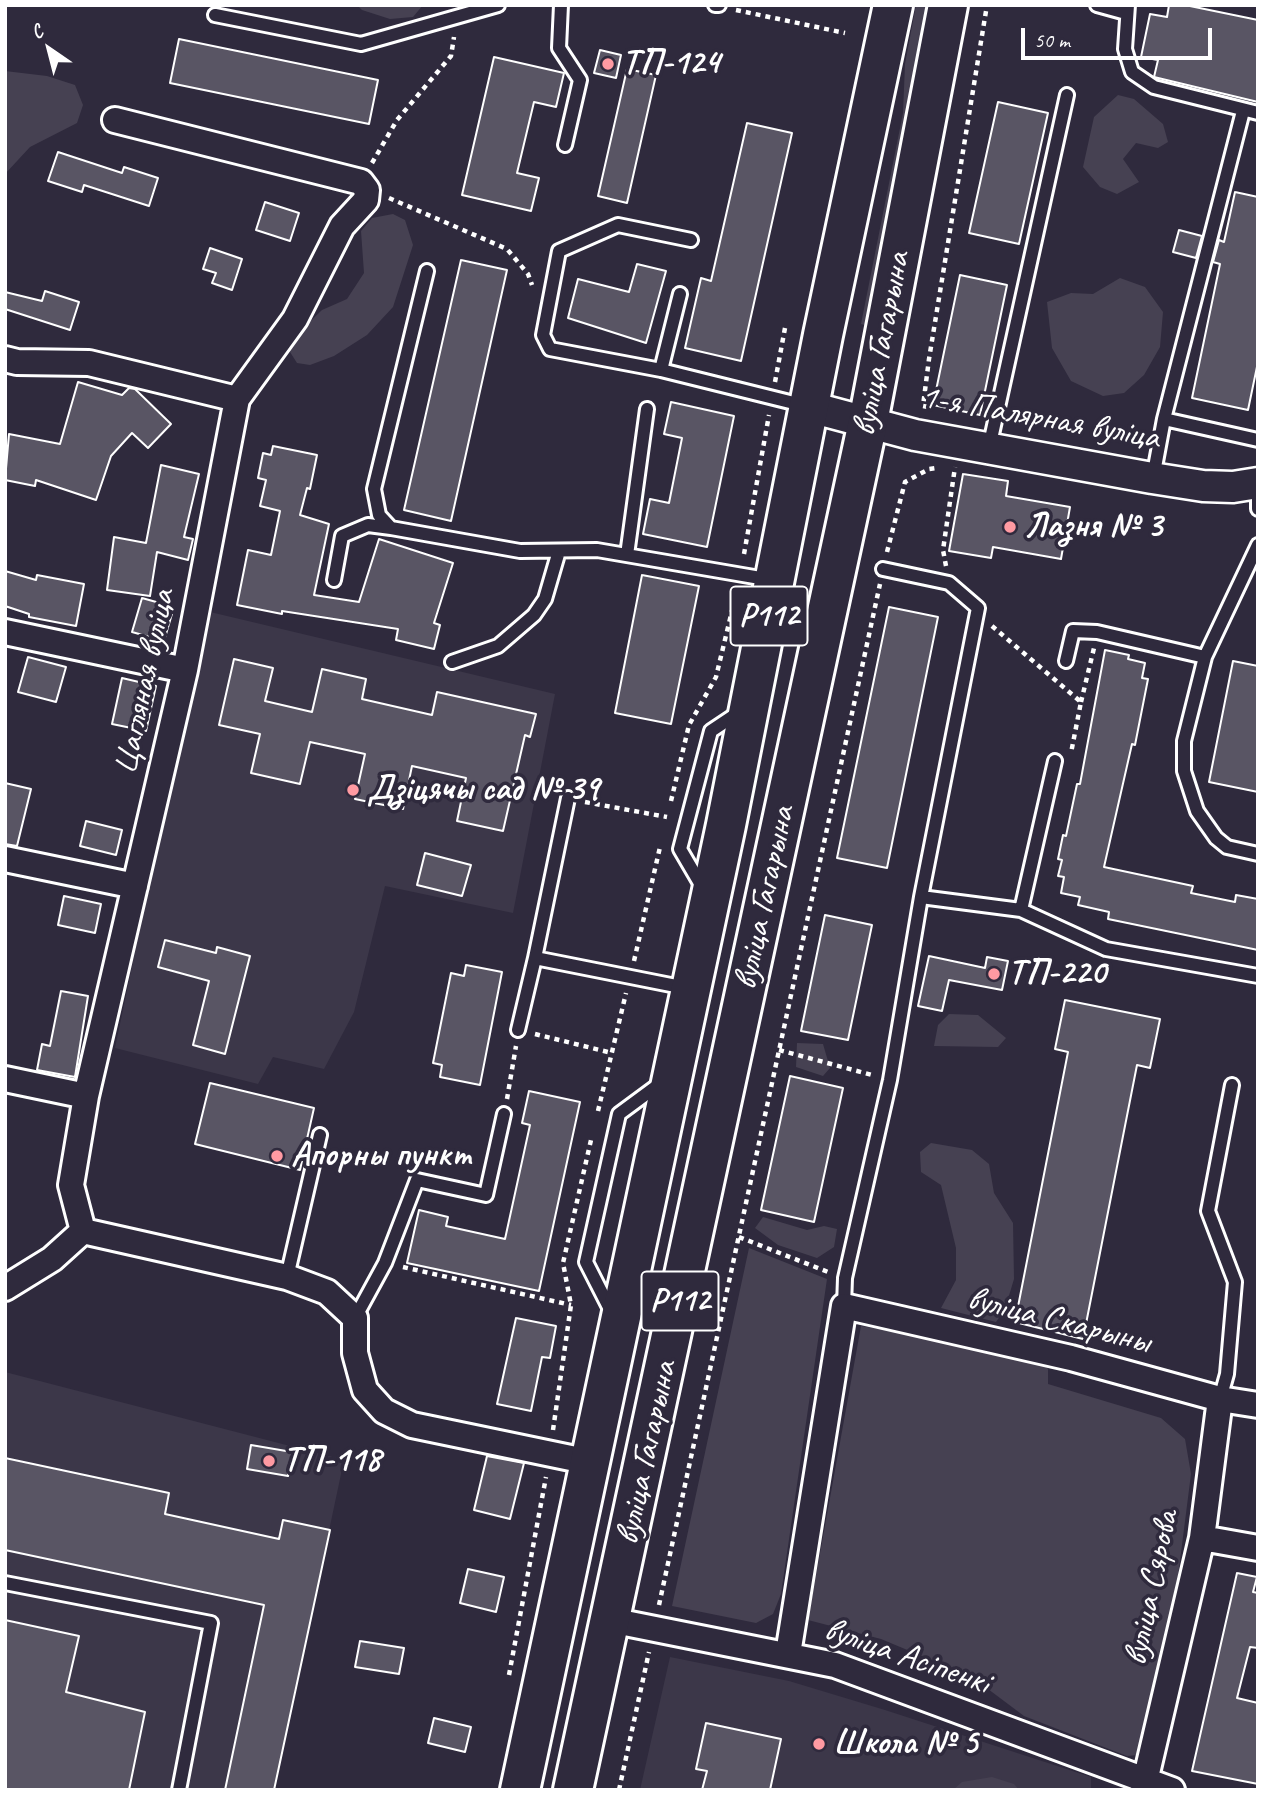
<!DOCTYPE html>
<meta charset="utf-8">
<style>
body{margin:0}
#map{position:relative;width:1263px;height:1795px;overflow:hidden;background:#2f2a3d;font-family:Caveat,sans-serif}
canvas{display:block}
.frame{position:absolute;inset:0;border:7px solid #fff;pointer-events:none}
.north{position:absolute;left:14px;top:14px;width:70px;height:70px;-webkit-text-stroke:5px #2f2a3d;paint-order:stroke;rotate:325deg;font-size:19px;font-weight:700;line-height:28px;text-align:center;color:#fff}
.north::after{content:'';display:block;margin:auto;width:24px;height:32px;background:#fff;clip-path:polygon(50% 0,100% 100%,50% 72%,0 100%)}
.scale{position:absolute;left:1021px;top:28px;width:191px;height:32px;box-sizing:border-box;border:4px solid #fff;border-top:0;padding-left:9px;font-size:21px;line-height:24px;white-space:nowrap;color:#fff;-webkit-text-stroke:5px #2f2a3d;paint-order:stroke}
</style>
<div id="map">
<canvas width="1263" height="1795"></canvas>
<div class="frame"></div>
<div class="north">С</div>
<div class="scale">50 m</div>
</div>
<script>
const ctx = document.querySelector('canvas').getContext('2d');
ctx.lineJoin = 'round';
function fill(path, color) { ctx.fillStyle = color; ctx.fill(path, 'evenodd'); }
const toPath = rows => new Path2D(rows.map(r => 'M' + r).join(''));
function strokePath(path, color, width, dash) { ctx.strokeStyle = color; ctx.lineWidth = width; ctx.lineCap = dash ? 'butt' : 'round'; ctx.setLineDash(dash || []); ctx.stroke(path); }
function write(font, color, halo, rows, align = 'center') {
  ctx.font = font + ' Caveat,sans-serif'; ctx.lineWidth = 7; ctx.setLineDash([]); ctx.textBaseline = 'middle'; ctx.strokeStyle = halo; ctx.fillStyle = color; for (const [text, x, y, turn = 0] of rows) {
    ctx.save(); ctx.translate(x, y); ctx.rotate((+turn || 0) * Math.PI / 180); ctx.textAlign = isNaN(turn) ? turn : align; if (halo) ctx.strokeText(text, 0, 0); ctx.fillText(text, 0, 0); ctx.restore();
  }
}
fill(toPath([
 [206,611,555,694,513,913,385,886,354,1012,324,1069,273,1057,258,1084,115,1048],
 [5,1372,344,1460,274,1790,5,1790],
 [670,1657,789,1681,885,1710,1091,1777,1091,1790,640,1790]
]), '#3c3749');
fill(toPath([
 [357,5,423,5,413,17,390,19,362,10],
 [916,5,932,5,871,327,861,324,903,113,905,64],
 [5,71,47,76,75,85,83,105,77,123,30,147,5,174],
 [1118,95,1134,99,1163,124,1168,142,1158,148,1136,143,1123,159,1139,182,1117,194,1100,187,1083,167,1094,117],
 [393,214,405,220,413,245,393,307,367,335,334,356,310,365,297,363,290,352,293,338,322,310,347,299,364,273,361,231,372,218],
 [1120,278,1145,287,1163,312,1160,347,1144,375,1124,393,1103,396,1071,381,1052,348,1047,302,1071,293,1093,294],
 [949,1014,978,1015,1006,1038,998,1047,934,1046,938,1025],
 [797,1043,823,1044,830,1068,823,1076,796,1067],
 [931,1143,972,1150,989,1164,994,1193,1013,1223,1014,1279,1005,1309,996,1322,941,1308,956,1280,956,1248,941,1185,921,1172,920,1152],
 [763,1217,807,1230,824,1226,837,1229,834,1247,817,1258,778,1245,755,1228],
 [749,1248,827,1279,781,1594,773,1614,756,1623,672,1606],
 [861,1326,1036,1355,1048,1369,1048,1384,1161,1418,1185,1439,1191,1474,1177,1584,1143,1745,1138,1755,1127,1756,1024,1716,972,1677,881,1639,808,1620],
 [992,1777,1014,1784,1019,1790,953,1790,962,1782]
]), '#464152');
const building = toPath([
 [1169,5,1185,5,1258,20,1258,102,1154,77,1158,60,1141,57,1150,14,1167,17,1169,5],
 [179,39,378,80,369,124,170,83,179,39],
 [600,50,621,55,616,78,594,73,600,50],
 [494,57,564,73,556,107,534,102,517,173,539,178,531,211,462,195,494,57],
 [627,69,656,75,627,203,598,196,627,69],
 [998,102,1048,113,1019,244,969,233,998,102],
 [747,123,792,133,741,361,685,348,701,278,711,281,747,123],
 [58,152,122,173,124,167,158,178,149,206,84,185,82,192,48,181,58,152],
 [1235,192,1258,197,1258,362,1248,410,1192,398,1220,264,1213,262,1219,240,1224,242,1235,192],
 [265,202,299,213,290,241,256,230,265,202],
 [1179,230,1202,236,1196,258,1173,252,1179,230],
 [210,248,242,259,232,290,212,283,216,273,203,269,210,248],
 [461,260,507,270,451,521,404,510,461,260],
 [637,264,666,271,646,343,568,318,578,279,629,292,637,264],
 [960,275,1007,285,980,415,933,405,960,275],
 [45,291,79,302,70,330,5,309,5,292,42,301,45,291],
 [78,382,122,395,129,388,135,389,171,424,148,448,132,433,111,456,96,500,36,480,35,486,5,480,9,434,60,444,78,382],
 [671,402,734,416,707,547,643,534,650,499,669,503,682,438,664,434,671,402],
 [273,446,317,455,310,489,307,488,300,515,329,524,314,595,359,602,379,539,453,563,434,623,440,625,434,649,396,640,398,629,282,611,282,614,237,605,248,550,271,555,280,511,260,506,266,480,258,478,263,453,271,455,273,446],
 [161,465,199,474,184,537,193,539,188,560,157,552,150,596,107,590,114,537,146,543,161,465],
 [963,474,1008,481,1006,496,1070,507,1061,559,993,547,991,558,949,551,963,474],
 [5,571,36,580,37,575,84,584,76,626,29,617,29,614,5,606,5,571],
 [642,575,699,586,671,724,615,713,642,575],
 [142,598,174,607,164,641,132,632,142,598],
 [889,607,938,617,887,868,837,858,889,607],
 [1105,650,1129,655,1128,659,1145,663,1142,678,1148,679,1135,745,1132,744,1104,867,1193,886,1191,893,1235,902,1236,895,1258,899,1258,950,1108,919,1109,912,1078,905,1080,897,1061,893,1064,877,1058,876,1062,860,1058,859,1063,835,1066,836,1077,784,1080,784,1105,650],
 [28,657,66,667,56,702,18,692,28,657],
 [234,659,273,668,265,701,312,712,322,669,366,679,362,699,432,715,437,692,536,714,530,737,525,735,503,831,457,821,466,778,412,766,403,809,355,799,365,754,310,742,300,784,251,773,260,734,219,725,234,659],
 [1233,661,1258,666,1258,792,1209,782,1233,661],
 [122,678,156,686,146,731,112,724,122,678],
 [5,783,31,789,17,846,5,844,5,783],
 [86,821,122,830,116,855,80,846,86,821],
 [425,853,471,865,462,896,417,885,425,853],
 [64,896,101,904,95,933,58,925,64,896],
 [825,915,872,925,848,1040,801,1031,825,915],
 [165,940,216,953,217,947,250,956,225,1054,193,1045,209,981,158,967,165,940],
 [929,956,985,968,987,957,1008,961,1002,990,949,980,942,1011,918,1006,929,956],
 [466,965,502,972,480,1085,440,1077,442,1065,433,1063,451,973,464,976,466,965],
 [61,991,88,996,75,1077,37,1070,42,1044,50,1046,61,991],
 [1065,1000,1160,1019,1150,1068,1137,1065,1083,1339,1015,1322,1068,1052,1055,1049,1065,1000],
 [790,1076,843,1088,814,1222,761,1210,790,1076],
 [210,1083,314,1108,300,1170,195,1144,210,1083],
 [529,1091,580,1102,539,1291,407,1263,419,1210,448,1217,446,1226,505,1239,530,1125,522,1123,529,1091],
 [516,1318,556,1326,550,1358,542,1357,531,1411,497,1404,516,1318],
 [251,1445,292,1452,288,1476,247,1469,251,1445],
 [487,1456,524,1463,510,1519,474,1510,487,1456],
 [5,1458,169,1493,165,1514,279,1539,283,1520,330,1530,274,1790,225,1790,264,1605,5,1550,5,1458],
 [468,1569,504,1577,496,1612,460,1603,468,1569],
 [1237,1573,1257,1577,1253,1592,1258,1593,1258,1648,1250,1647,1237,1698,1258,1703,1258,1784,1192,1771,1237,1573],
 [5,1620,79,1636,66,1692,145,1712,129,1790,5,1790,5,1620],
 [360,1641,404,1648,399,1674,355,1667,360,1641],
 [434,1718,471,1727,465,1752,428,1743,434,1718],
 [706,1723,781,1739,770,1790,702,1790,707,1771,696,1769,706,1723]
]);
fill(building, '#595564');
strokePath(building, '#fff', 2);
const service = toPath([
 [561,5,559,48,580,80,565,145],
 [715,5,719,5],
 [1097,5,1126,13],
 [1128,5,1125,49,1132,72,1154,87,1258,113],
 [215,15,361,44,498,5],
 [691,240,618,225,559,251,543,335,550,349,661,370,806,406],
 [427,271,374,489,379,515,391,528,520,551,597,550,772,580],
 [661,370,680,294],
 [1164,419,1258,440],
 [989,448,1067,95],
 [1153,478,1164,419,1243,111],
 [1258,484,1258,509],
 [1258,545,1205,657,1184,741,1184,771,1197,811,1216,838,1227,847,1258,854],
 [627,555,647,409],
 [334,580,342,536,368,525,391,528],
 [1066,661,1073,631,1097,632,1205,657],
 [452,662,498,646,534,615,545,599,559,551],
 [704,890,680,849,711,731,741,711],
 [921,897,1021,910,1106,949,1258,976],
 [1021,910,1055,761],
 [535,958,568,798],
 [518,1030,535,958,686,988],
 [287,1277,320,1135],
 [844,1306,845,1278,890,1080,921,897,978,608,949,583,883,569],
 [612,1313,586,1262,619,1114,661,1083],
 [355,1318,385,1263,417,1180,486,1195,504,1114],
 [1220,1399,1227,1374,1235,1282,1208,1211,1232,1085],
 [5,1583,211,1623,179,1790]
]);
const minor = toPath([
 [5,359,17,362,89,363,237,399],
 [5,632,185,670],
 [5,859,135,886],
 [5,1079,86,1096],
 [83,1231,71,1185,86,1096,185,670,237,399,295,319,342,226,366,200,367,190,361,182,115,120],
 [5,1288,52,1259,83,1231,287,1277,327,1292,355,1318,355,1353,365,1390,384,1411,412,1425,590,1462],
 [1202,1538,1258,1548],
 [610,1620,835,1665,1172,1790],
 [788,1654,844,1306,1071,1358,1220,1399,1258,1405],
 [1143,1790,1202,1538,1220,1399]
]);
const tertiary = toPath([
 [810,407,915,435,1152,478,1203,486,1233,487,1258,483]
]);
const primary = toPath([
 [520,1790,726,825,823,335,893,5],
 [573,1790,868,422,948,5]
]);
strokePath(service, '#fff', 18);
strokePath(minor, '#fff', 30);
strokePath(tertiary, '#fff', 35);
strokePath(primary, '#fff', 44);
strokePath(toPath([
 [736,10,845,33],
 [372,163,397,120,451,56,454,37],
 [389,198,507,249,528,274,532,285],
 [775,382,785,328],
 [928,407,923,406,929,359,987,5],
 [887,552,905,482,929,469,936,468],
 [744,554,769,415],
 [946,566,943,550,955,467],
 [992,626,1081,702,1071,753],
 [1081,702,1094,648],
 [671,801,689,725,716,677,737,590],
 [585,802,667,817],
 [634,961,660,847],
 [535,1034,612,1053],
 [779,1050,872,1075],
 [507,1099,516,1046],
 [598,1111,626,993],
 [739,1237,828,1272],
 [403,1267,571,1305],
 [553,1430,571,1305,563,1263,591,1140],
 [659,1605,880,584],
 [509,1675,546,1477],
 [619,1790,649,1652]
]), '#fff', 4.5, [5, 5]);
strokePath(service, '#2f2a3d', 12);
strokePath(minor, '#2f2a3d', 24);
strokePath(tertiary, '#2f2a3d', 30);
strokePath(primary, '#2f2a3d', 38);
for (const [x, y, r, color] of [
 [608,64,7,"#ff9aa2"],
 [1010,527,7,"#ff9aa2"],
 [353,790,7,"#ff9aa2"],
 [994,974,7,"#ff9aa2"],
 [277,1156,7,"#ff9aa2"],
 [269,1461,7,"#ff9aa2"],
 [819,1744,7,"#ff9aa2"]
]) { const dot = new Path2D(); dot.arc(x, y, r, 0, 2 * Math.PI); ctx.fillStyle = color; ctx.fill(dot); strokePath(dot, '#2f2a3d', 2.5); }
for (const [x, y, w] of [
 [769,616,77],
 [680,1301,77]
]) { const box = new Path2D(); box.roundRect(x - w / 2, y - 29.5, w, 59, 5); ctx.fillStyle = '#2f2a3d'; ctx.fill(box); strokePath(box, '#fff', 2); }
write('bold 33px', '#fff', null, [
 ["Р112",769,616],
 ["Р112",680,1301]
]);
write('bold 35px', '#fff', '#2f2a3d', [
 ["ТП-124",622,64],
 ["Лазня № 3",1024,527],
 ["Дзіцячы сад № 39",367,790],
 ["ТП-220",1008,974],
 ["Апорны пункт",291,1156],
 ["ТП-118",283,1461],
 ["Школа № 5",833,1744]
], 'left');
write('35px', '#fff', '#2f2a3d', [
 ["вуліца Гагарына",882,344,-79],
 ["1-я Палярная вуліца",1040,418,10],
 ["Цагляная вуліца",145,682,-78],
 ["вуліца Гагарына",765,898,-78],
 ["вуліца Скарыны",1059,1321,14],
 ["вуліца Гагарына",647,1453,-78],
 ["вуліца Сярова",1152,1588,-78],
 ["вуліца Асіпенкі",907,1657,19]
]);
</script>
